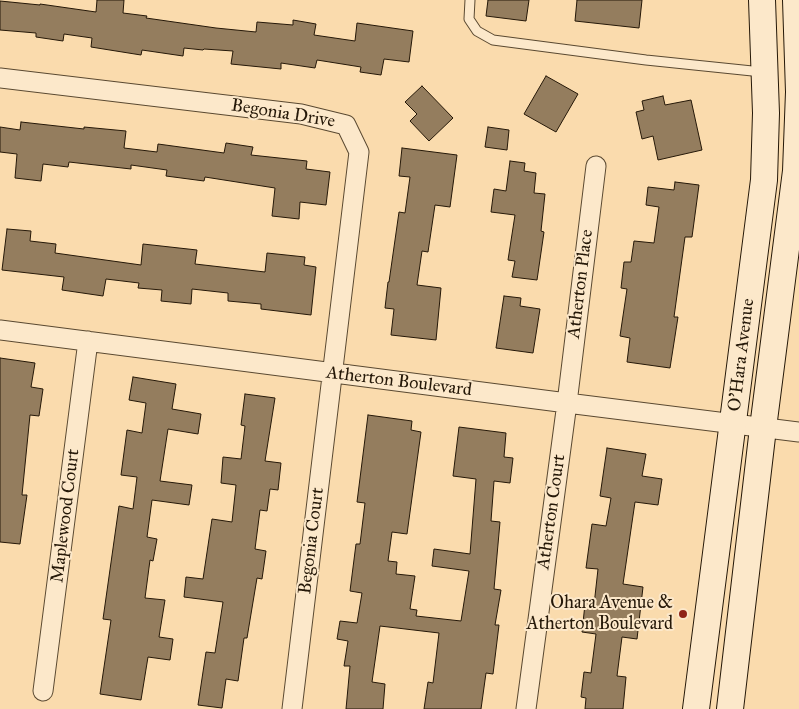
<!DOCTYPE html>
<style>
body{margin:0}
canvas{display:block;background:#fadbad}
</style>
<canvas width="799" height="709"></canvas>
<script>
const ctx = document.querySelector('canvas').getContext('2d');
ctx.lineJoin = 'round';
function fill(path, color) { ctx.fillStyle = color; ctx.fill(path, 'evenodd'); }
const toPath = rows => new Path2D(rows.map(r => 'M' + r).join(''));
function strokePath(path, color, width, dash) { ctx.strokeStyle = color; ctx.lineWidth = width; ctx.lineCap = dash ? 'butt' : 'round'; ctx.setLineDash(dash || []); ctx.stroke(path); }
function write(font, color, halo, rows, align = 'center') {
  ctx.font = font + ' "IM FELL Great Primer",serif'; ctx.lineWidth = 4; ctx.setLineDash([]); ctx.textBaseline = 'middle'; ctx.strokeStyle = halo; ctx.fillStyle = color; for (const [text, x, y, turn = 0] of rows) {
    ctx.save(); ctx.translate(x, y); ctx.rotate((+turn || 0) * Math.PI / 180); ctx.textAlign = isNaN(turn) ? turn : align; if (halo) ctx.strokeText(text, 0, 0); ctx.fillText(text, 0, 0); ctx.restore();
  }
}
const building = toPath([
 [97,0,124,0,123,13,147,16,146,18,216,28,256,32,257,22,293,25,293,20,316,24,314,35,355,41,357,23,413,31,409,62,384,59,381,75,360,72,361,67,317,60,315,68,281,63,281,69,231,64,233,51,204,49,203,50,184,48,183,56,142,50,141,55,91,47,92,38,64,34,63,41,36,37,36,33,0,30,0,1,40,5,40,4,96,12,97,0],
 [488,0,529,0,526,21,486,16,488,0],
 [577,0,642,0,639,28,575,21,577,0],
 [546,76,578,94,556,132,524,114,546,76],
 [422,86,453,118,429,141,410,121,417,114,405,102,422,86],
 [663,96,665,105,691,100,702,150,658,160,653,136,642,139,636,112,644,110,642,101,663,96],
 [21,122,84,129,84,127,126,131,124,148,157,152,158,144,224,153,226,143,253,147,251,155,307,161,306,169,330,172,326,205,300,202,299,219,272,216,275,188,205,177,204,181,166,176,167,170,131,165,131,169,69,162,68,167,43,164,41,181,15,178,17,154,0,152,0,127,20,130,21,122],
 [488,127,509,130,507,150,485,147,488,127],
 [402,148,457,155,450,207,435,205,428,252,422,251,417,285,441,288,436,340,391,335,394,309,385,308,388,282,389,282,399,212,405,213,410,177,399,176,402,148],
 [510,161,525,163,524,171,536,173,534,193,545,194,541,231,544,232,537,280,512,277,515,261,508,260,515,215,491,212,494,189,506,191,510,161],
 [675,182,699,185,692,237,685,237,674,317,678,317,670,368,627,362,630,338,620,336,627,289,621,288,624,262,631,262,634,241,654,243,659,207,646,205,648,187,674,190,675,182],
 [7,229,31,231,30,241,56,244,55,253,141,265,143,244,197,250,195,264,265,272,267,253,305,257,304,265,316,267,311,315,261,309,261,304,228,301,228,293,192,289,191,304,161,301,162,290,138,288,139,283,106,279,103,296,62,290,64,277,2,270,7,229],
 [504,296,521,298,520,306,540,309,533,353,496,348,504,296],
 [0,358,35,363,31,387,43,389,39,416,30,415,22,495,27,495,20,544,0,542,0,358],
 [133,377,176,384,172,409,201,414,198,434,168,429,160,481,192,485,189,505,152,500,147,537,157,539,153,561,150,560,145,598,165,600,159,637,173,639,170,660,148,657,141,700,100,694,111,620,103,619,119,506,133,509,137,477,121,475,127,430,142,433,146,403,129,400,133,377],
 [245,394,275,398,265,461,281,463,278,490,270,489,267,511,260,510,255,549,266,551,262,579,257,578,247,638,244,638,238,681,226,679,222,708,198,705,206,652,215,653,223,602,184,597,186,577,203,579,212,519,232,522,236,485,221,483,223,457,241,459,245,426,241,425,245,394],
 [368,415,412,421,411,430,421,432,407,534,392,532,388,561,397,562,396,574,415,576,410,609,417,610,416,616,461,621,469,571,432,566,434,549,470,554,476,479,453,476,459,427,506,433,504,457,513,458,510,483,494,481,491,521,500,522,494,589,501,590,495,625,499,625,493,674,486,673,481,709,424,709,428,682,433,683,439,633,380,626,372,682,385,684,383,709,346,709,350,666,344,666,348,641,337,639,340,621,357,623,362,593,350,591,356,544,360,544,365,503,357,502,368,415],
 [607,448,646,454,642,476,662,479,658,505,635,502,623,584,643,587,637,639,622,637,617,676,626,677,623,709,585,709,586,698,581,697,584,672,591,673,596,634,582,632,585,604,594,605,598,569,586,568,592,524,606,526,611,498,600,496,607,448]
]);
fill(building, '#947d5e');
strokePath(building, '#251808', 1);
const service = toPath([
 [470,0,469,19,477,31,493,40,646,60,762,72]
]);
const minor = toPath([
 [0,78,301,114,346,125,359,152,292,709],
 [0,330,567,403,799,432],
 [43,691,88,341],
 [526,709,567,403,596,166]
]);
const secondary = toPath([
 [696,709,764,180,766,113,762,0],
 [730,709,763,428,796,171,799,92,796,0]
]);
strokePath(service, '#5a4931', 11);
strokePath(minor, '#5a4931', 21);
strokePath(secondary, '#251808', 28);
strokePath(service, '#fce8ca', 9);
strokePath(minor, '#fce8ca', 19);
strokePath(secondary, '#fce8ca', 26);
for (const [x, y, r, color] of [
 [683,614,5,"#8f2418"]
]) { const dot = new Path2D(); dot.arc(x, y, r, 0, 2 * Math.PI); ctx.fillStyle = color; ctx.fill(dot); strokePath(dot, '#fce8ca', 2); }
write('18px', '#251808', '#fce8ca', [
 ["Begonia Drive",283,114,9],
 ["Atherton Place",581,284,-83],
 ["O'Hara Avenue",742,355,-83],
 ["Atherton Boulevard",399,382,7],
 ["Atherton Court",552,512,-82],
 ["Maplewood Court",66,516,-83],
 ["Begonia Court",312,541,-83]
]);
write('18px', '#251808', '#fce8ca', [
 ["Ohara Avenue &",673,604],
 ["Atherton Boulevard",673,625]
], 'right');
</script>
